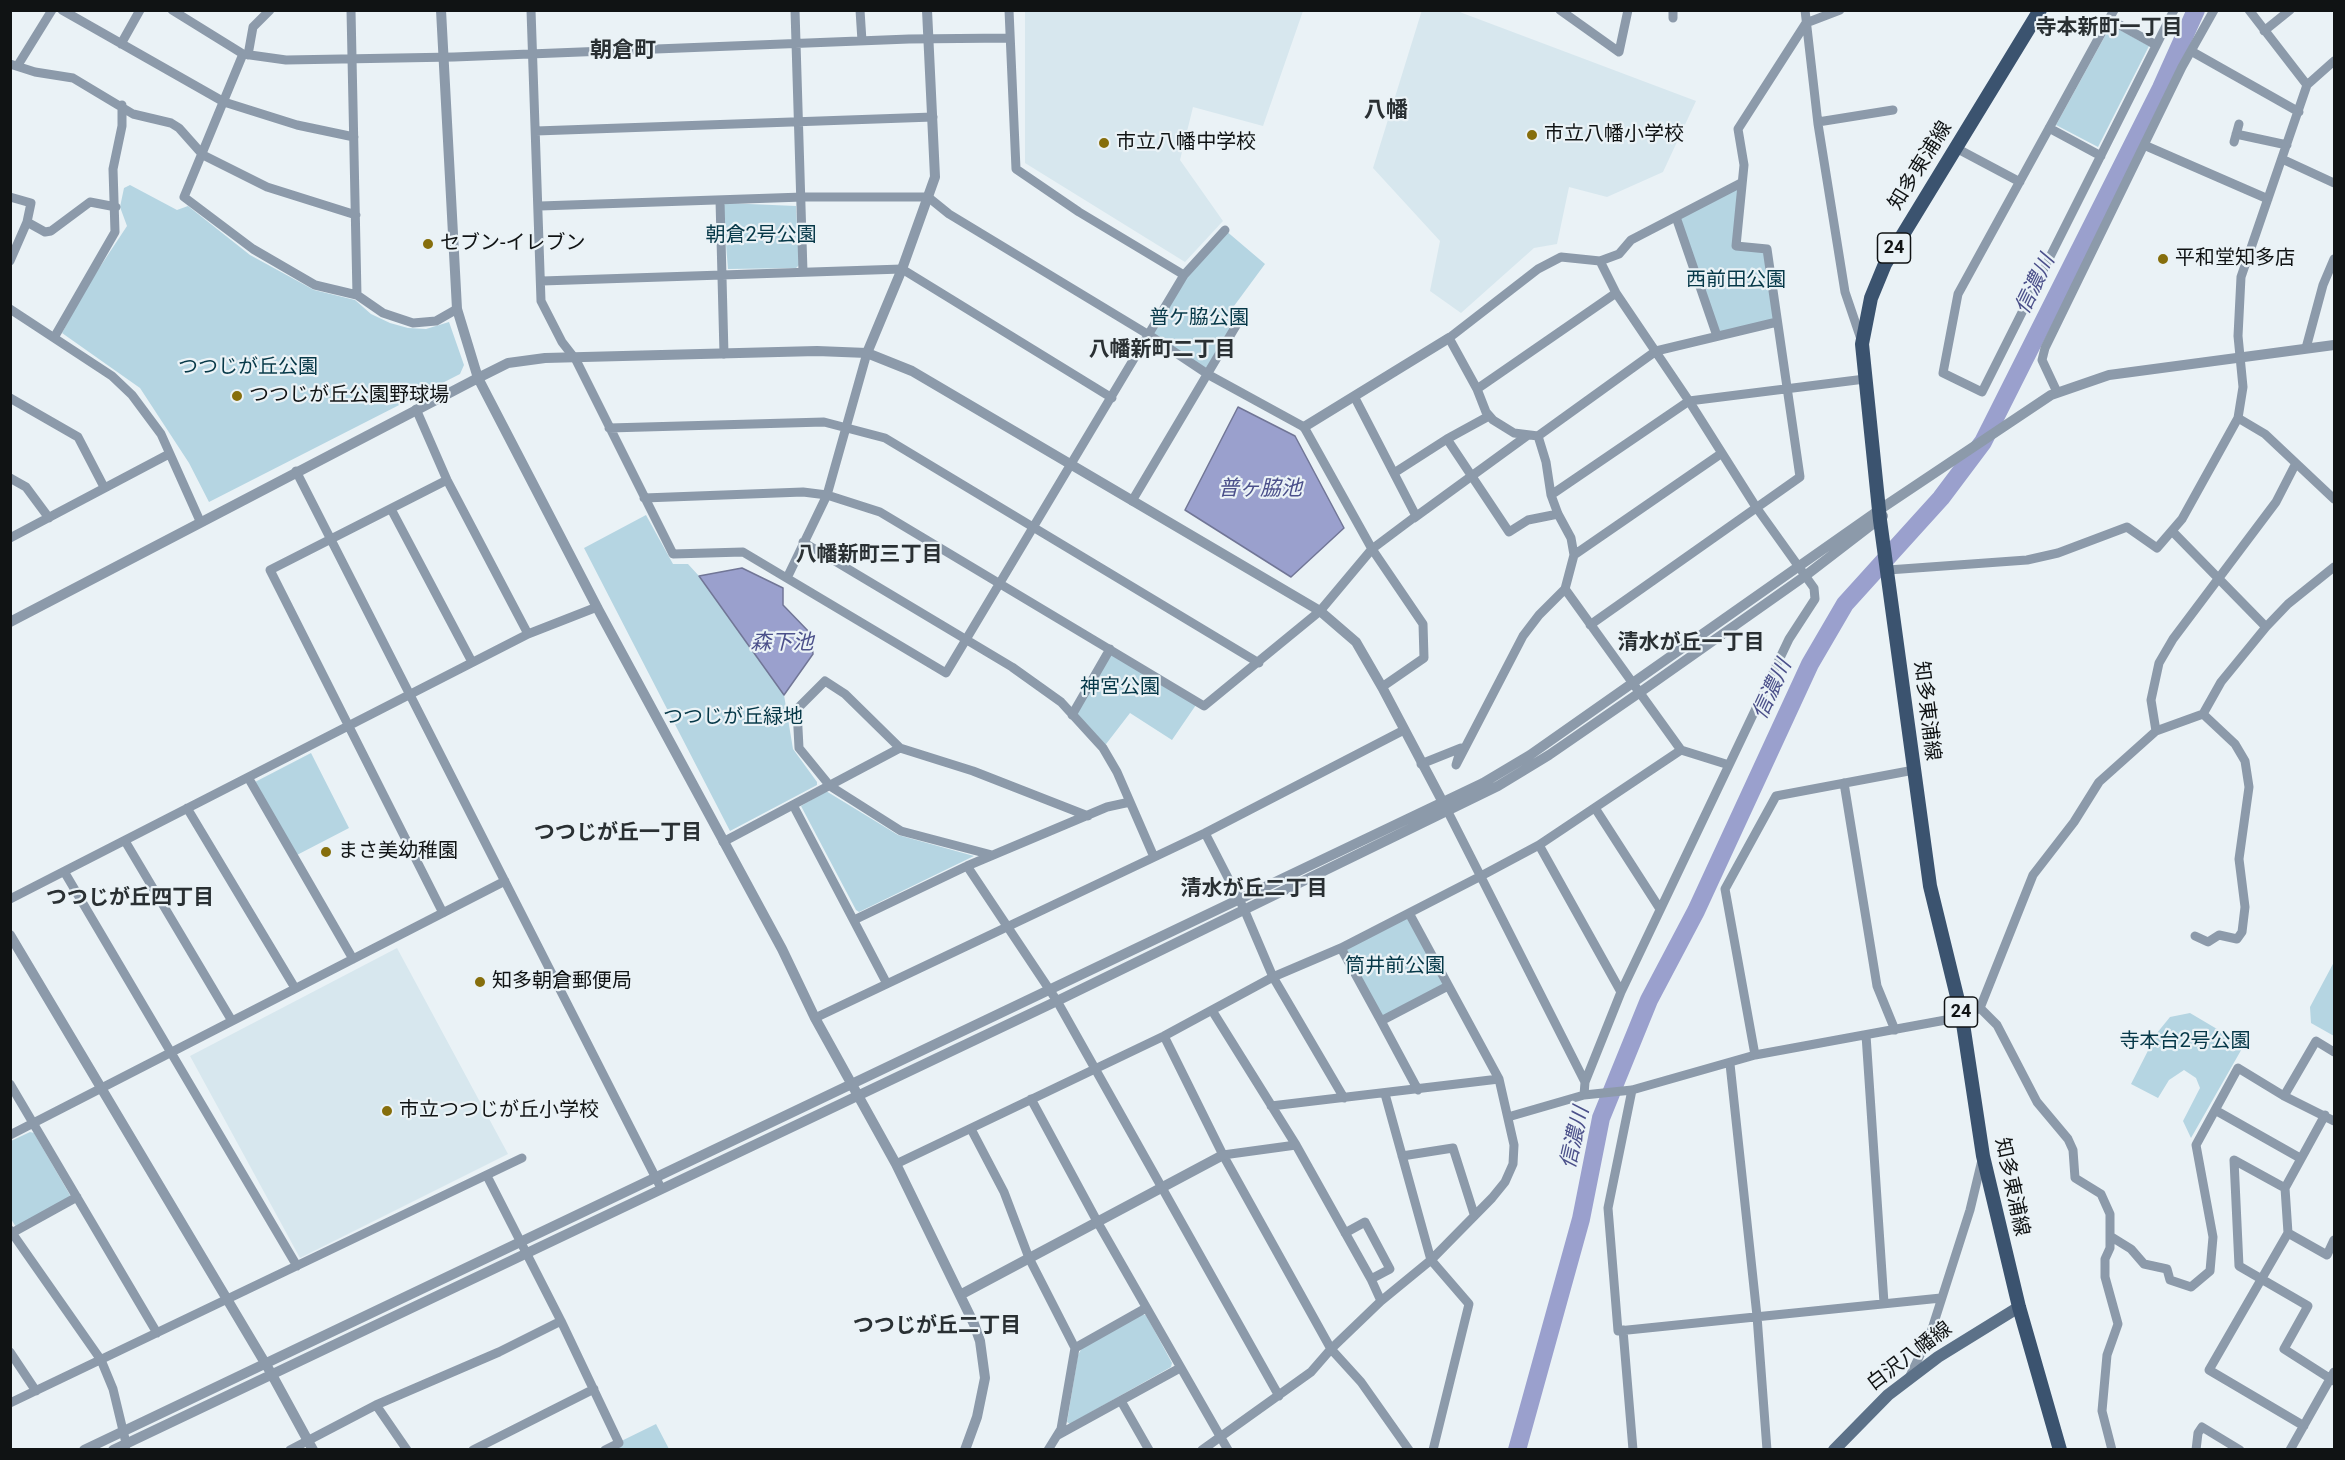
<!DOCTYPE html>
<meta charset="utf-8">
<style>
body{margin:0}
#map{position:relative;width:2345px;height:1460px;overflow:hidden;background:#eaf2f6;font-family:Roboto,sans-serif}
canvas{display:block}
.frame{position:absolute;inset:0;border:12px solid #101314;pointer-events:none}
</style>
<div id="map">
<canvas width="2345" height="1460"></canvas>
<div class="frame"></div>
</div>
<script>
const ctx = document.querySelector('canvas').getContext('2d');
ctx.lineJoin = 'round';
function fill(path, color) { ctx.fillStyle = color; ctx.fill(path, 'evenodd'); }
const toPath = rows => new Path2D(rows.map(r => 'M' + r).join(''));
function strokePath(path, color, width, dash) { ctx.strokeStyle = color; ctx.lineWidth = width; ctx.lineCap = dash ? 'butt' : 'round'; ctx.setLineDash(dash || []); ctx.stroke(path); }
function write(font, color, halo, rows, align = 'center') {
  ctx.font = font + ' Roboto,"Noto Sans JP",sans-serif'; ctx.lineWidth = 4.5; ctx.setLineDash([]); ctx.textBaseline = 'middle'; ctx.strokeStyle = halo; ctx.fillStyle = color; for (const [text, x, y, turn = 0] of rows) {
    ctx.save(); ctx.translate(x, y); ctx.rotate((+turn || 0) * Math.PI / 180); ctx.textAlign = isNaN(turn) ? turn : align; if (halo) ctx.strokeText(text, 0, 0); ctx.fillText(text, 0, 0); ctx.restore();
  }
}
fill(toPath([
 [1422,10,1457,11,1696,101,1663,172,1607,197,1569,187,1557,244,1534,248,1461,313,1430,291,1440,241,1373,168],
 [1025,11,1303,11,1263,126,1193,107,1180,160,1223,221,1185,262,1025,163],
 [397,948,508,1154,300,1258,190,1056]
]), '#d7e7ee');
fill(toPath([
 [2111,25,2149,46,2098,147,2056,125],
 [1741,183,1736,245,1767,249,1777,322,1717,336,1676,217],
 [130,185,177,210,188,206,250,255,314,290,355,300,371,314,390,323,408,328,426,329,449,322,464,365,460,374,209,502,189,463,140,388,62,333,86,288,127,226,120,207,124,188],
 [725,203,796,206,799,265,796,268,728,269,723,208],
 [1225,230,1265,264,1234,306,1240,319,1209,375,1149,335,1184,275],
 [646,515,673,564,688,564,699,576,784,695,793,749,817,782,817,785,730,831,584,548],
 [1110,649,1198,702,1172,740,1130,713,1103,748,1072,715],
 [311,753,349,828,295,856,255,782],
 [826,791,898,835,974,856,859,912,856,910,801,806],
 [1409,913,1448,986,1381,1021,1341,948],
 [2334,962,2334,1036,2311,1023,2310,1007],
 [2190,1013,2244,1045,2191,1138,2183,1121,2200,1088,2196,1078,2184,1070,2169,1080,2158,1098,2131,1084,2157,1033,2170,1017],
 [30,1132,34,1133,70,1195,69,1199,16,1227,11,1219,11,1141],
 [1140,1314,1146,1315,1172,1363,1171,1367,1070,1424,1067,1422,1078,1355,1082,1348],
 [656,1424,669,1449,603,1450]
]), '#b5d5e2');
const water = toPath([
 [1238,407,1295,436,1344,528,1291,577,1185,510,1238,407],
 [742,568,783,588,783,605,811,634,813,654,784,695,699,576,742,568]
]);
fill(water, '#9aa0cd');
strokePath(water, '#717696', 1.5);
strokePath(toPath([
 [1517,1450,1581,1219,1601,1118,1649,1000,1696,911,1810,664,1845,604,1941,498,1983,442,2161,88,2196,10]
]), '#9aa0cd', 18);
strokePath(toPath([
 [62,10,224,102,297,125,354,137],
 [172,10,243,54,286,60,454,57,909,39,1009,38],
 [351,10,357,295,383,313,413,323,436,321,457,309],
 [531,10,541,301,562,342,576,360,673,554,743,552,946,673,1184,275,1225,230],
 [795,10,803,272],
 [860,10,862,41],
 [1009,10,1016,169,1079,212,1184,275],
 [1560,10,1619,52,1628,10],
 [1805,10,1818,124,1845,292,1862,342],
 [2114,10,1958,294,1943,373,1982,392,2174,10],
 [1673,18,1673,10],
 [2109,19,2156,45],
 [2264,31,2290,10],
 [121,44,140,10],
 [2191,51,2299,112],
 [243,54,184,197,253,249,315,285,357,295],
 [248,55,253,27,270,10],
 [10,64,35,72,73,78,133,114,171,123,179,128,203,155,267,187,356,215],
 [18,65,52,10],
 [2307,85,2334,61],
 [1818,122,1893,110],
 [2049,128,2101,156],
 [536,131,933,117],
 [2236,134,2287,145],
 [2234,142,2239,124],
 [2144,145,2268,199],
 [1956,148,2020,182],
 [2282,159,2334,183],
 [1741,183,1631,240,1619,254,1600,261,1561,257,1538,269,1449,338,1477,389,1486,412,1493,420,1514,433,1538,436,1656,351,1777,322],
 [10,197,31,203,27,222,45,232,51,231,90,202,116,207],
 [720,200,724,354],
 [540,206,803,197,928,197,949,214,1149,335,1209,375,1304,427,1372,549,1423,624,1424,658,1382,687],
 [1676,217,1717,336],
 [10,261,27,222],
 [542,281,902,269,1112,398],
 [10,309,112,376,132,395,161,434,200,521],
 [55,336,115,232,113,169,122,126,122,105],
 [2306,348,2323,285,2334,259],
 [1477,389,1616,293],
 [2057,392,2042,360,2045,348,2182,67,2214,10],
 [10,398,78,437,104,487],
 [416,409,447,480,528,634],
 [1489,416,1447,439,1509,532,1528,520,1558,514],
 [2238,418,2265,434,2334,499],
 [609,428,824,422,885,438,1259,663],
 [296,471,661,1188],
 [1394,473,1447,439],
 [10,478,26,487,49,518],
 [1551,495,1689,401,1865,379],
 [644,498,803,492,827,495,880,512,1204,706,1320,611,1372,549,1416,516,1355,398],
 [1132,501,1240,319],
 [391,509,472,662],
 [1414,518,1528,435],
 [2173,532,2266,627],
 [10,538,169,454],
 [803,542,1012,667,1061,702,1103,748,1117,772,1154,857],
 [1574,555,1722,453],
 [1888,570,2027,560,2058,553,2127,527,2157,548,2182,519,2238,418,2243,387,2238,336,2241,277,2307,85,2249,10],
 [787,578,827,495,867,353],
 [1565,589,1681,750,1729,765],
 [1590,625,1800,477,1767,249,1736,246,1744,165,1738,129,1806,23,1840,10],
 [1072,715,1110,649],
 [2156,731,2151,700,2159,663,2173,639,2276,502,2295,465],
 [1421,764,1461,748,1456,765,1523,636,1539,615,1565,589,1574,555,1571,538,1558,514,1551,495,1546,462,1538,436],
 [249,779,353,959],
 [1844,783,1877,986,1895,1030],
 [793,805,886,982],
 [187,808,295,988],
 [1595,808,1660,909],
 [1448,812,1585,1082],
 [1205,833,1244,909,1273,977,1344,1098],
 [125,841,232,1021],
 [723,842,900,748],
 [1539,845,1621,992],
 [992,855,901,831,830,786,799,748,797,709,825,681,845,694,900,748,973,771,1088,816],
 [967,866,1057,1001,1279,1396],
 [65,873,297,1266],
 [10,899,528,634,597,607],
 [443,913,270,570,447,480],
 [854,920,967,866,1107,807,1130,802],
 [2195,936,2208,942,2219,935,2237,939,2242,932,2245,907,2239,859,2249,787,2245,761,2235,744,2203,714],
 [1341,948,1381,1021,1448,986],
 [1980,1008,1997,1025,2037,1102,2068,1139,2073,1150,2075,1178,2101,1194,2110,1214,2110,1248,2105,1259,2105,1277,2118,1324,2107,1355,2102,1411,2112,1450],
 [1213,1012,1296,1145,1371,1279,1381,1301],
 [815,1018,1205,833,1404,730],
 [1381,1021,1418,1090],
 [1866,1035,1884,1303],
 [1164,1036,1223,1155,1331,1349,1361,1382,1409,1450],
 [2334,1052,2316,1041,2284,1096,2334,1121],
 [1755,1055,1725,889,1776,796,1914,770],
 [1730,1064,1757,1316,1767,1450],
 [10,1084,157,1333],
 [1632,1090,1608,1208,1618,1331,1941,1298],
 [1385,1094,1431,1260,1469,1304,1433,1450],
 [1584,1095,1585,1082,1621,992,1789,639,1815,599,1814,588,1756,507,1689,401,1616,293,1600,261],
 [1031,1099,1098,1223,1228,1450],
 [1271,1106,1499,1079],
 [2215,1110,2300,1158],
 [1508,1117,1584,1095,1632,1090,1755,1055,1962,1017,1980,1008,2033,875,2074,822,2099,782,2156,731,2203,714,2221,682,2266,627,2288,604,2334,567],
 [971,1129,1004,1192,1029,1258,1075,1348,1061,1429,1048,1450],
 [10,1135,505,881],
 [1223,1155,1296,1145],
 [1402,1156,1453,1148,1474,1214],
 [896,1164,1164,1036,1273,977,1341,948,1481,876,1539,845,1681,750],
 [487,1176,561,1321,619,1443,605,1450],
 [2285,1188,2234,1160,2239,1266,2308,1306,2284,1349,2334,1381],
 [10,1230,101,1360,113,1389,126,1443,125,1450],
 [1345,1233,1365,1222,1390,1269,1371,1279],
 [2288,1233,2327,1255,2334,1240],
 [10,1234,77,1197],
 [2110,1236,2131,1249,2144,1264,2167,1269,2170,1280,2191,1287,2210,1271,2213,1237,2196,1145,2238,1068,2284,1096],
 [1623,1330,1633,1450],
 [1075,1348,1146,1308],
 [10,1352,36,1391],
 [1910,1376,1931,1332,1970,1210,1982,1160],
 [1121,1401,1149,1450],
 [10,1403,522,1158],
 [376,1405,407,1450],
 [2304,1426,2209,1370,2288,1233,2285,1188,2325,1115],
 [1058,1435,1180,1368],
 [290,1450,376,1405,499,1352,561,1321],
 [473,1450,594,1389],
 [1202,1450,1311,1372,1331,1349,1381,1301,1431,1260,1492,1198,1505,1182,1513,1164,1514,1145,1499,1079,1409,913],
 [2196,1450,2198,1433,2202,1427,2240,1450],
 [2290,1450,2334,1372]
]), '#8c9aaa', 9);
strokePath(toPath([
 [867,353,902,269,935,177,927,10],
 [1304,427,1449,338],
 [10,622,478,378,457,309,441,10],
 [10,935,271,1373,313,1450],
 [960,1295,1223,1155],
 [84,1450,1483,783,1530,755,1879,510,2051,395,2109,375,2334,345],
 [113,1450,1057,1001,1498,786,1549,755,1639,693,1805,576,1883,516],
 [965,1450,977,1417,985,1378,980,1341,974,1324,896,1164,815,1018,782,949,599,611,478,378,508,363,545,358,817,351,867,353,912,371,1320,611,1356,642,1382,687,1448,812]
]), '#8c9aaa', 10);
strokePath(toPath([
 [1834,1450,1888,1395,1938,1357,2019,1307]
]), '#5c7188', 12);
strokePath(toPath([
 [2040,10,1885,264,1871,298,1862,344,1880,520,1930,886,1962,1017,1983,1156,2019,1307,2060,1450]
]), '#3b536f', 14);
for (const [x, y, r, color] of [
 [1532,135,6,"#866e0c"],
 [1104,143,6,"#866e0c"],
 [428,244,6,"#866e0c"],
 [2163,259,6,"#866e0c"],
 [237,396,6,"#866e0c"],
 [326,852,6,"#866e0c"],
 [480,982,6,"#866e0c"],
 [387,1111,6,"#866e0c"]
]) { const dot = new Path2D(); dot.arc(x, y, r, 0, 2 * Math.PI); ctx.fillStyle = color; ctx.fill(dot); strokePath(dot, '#eaf2f6', 2); }
for (const [x, y, w] of [
 [1894,248,33],
 [1961,1012,33]
]) { const box = new Path2D(); box.roundRect(x - w / 2, y - 15, w, 30, 4.5); ctx.fillStyle = '#eaf2f6'; ctx.fill(box); strokePath(box, '#101314', 1.5); }
write('bold 18px', '#101314', null, [
 ["24",1894,248],
 ["24",1961,1012]
]);
write('20px', '#101314', '#eaf2f6', [
 ["市立八幡小学校",1544,135],
 ["市立八幡中学校",1116,143],
 ["セブン-イレブン",440,244],
 ["平和堂知多店",2175,259],
 ["つつじが丘公園野球場",249,396],
 ["まさ美幼稚園",338,852],
 ["知多朝倉郵便局",492,982],
 ["市立つつじが丘小学校",399,1111]
], 'left');
write('20px', '#101314', '#eaf2f6', [
 ["知多東浦線",1921,166,-58],
 ["知多東浦線",1926,711,83],
 ["知多東浦線",2011,1187,78],
 ["白沢八幡線",1910,1357,-37]
]);
write('20px', '#063848', '#eaf2f6', [
 ["朝倉2号公園",761,236],
 ["西前田公園",1736,281],
 ["普ケ脇公園",1199,319],
 ["つつじが丘公園",248,368],
 ["神宮公園",1120,688],
 ["つつじが丘緑地",733,718],
 ["筒井前公園",1395,967],
 ["寺本台2号公園",2185,1042]
]);
write('bold 21px', '#2a3033', '#eaf2f6', [
 ["寺本新町一丁目",2109,29],
 ["八幡新町二丁目",1162,351],
 ["八幡新町三丁目",869,556],
 ["清水が丘一丁目",1691,644],
 ["つつじが丘一丁目",618,834],
 ["清水が丘二丁目",1254,890],
 ["つつじが丘四丁目",130,899],
 ["つつじが丘二丁目",937,1327]
]);
write('italic 21px', '#4b508a', '#eaf2f6', [
 ["信濃川",2036,285,-64],
 ["普ヶ脇池",1260,490],
 ["森下池",782,644],
 ["信濃川",1773,690,-65],
 ["信濃川",1576,1138,-77]
]);
write('bold 22px', '#2a3033', '#eaf2f6', [
 ["朝倉町",623,51],
 ["八幡",1386,111]
]);
</script>
